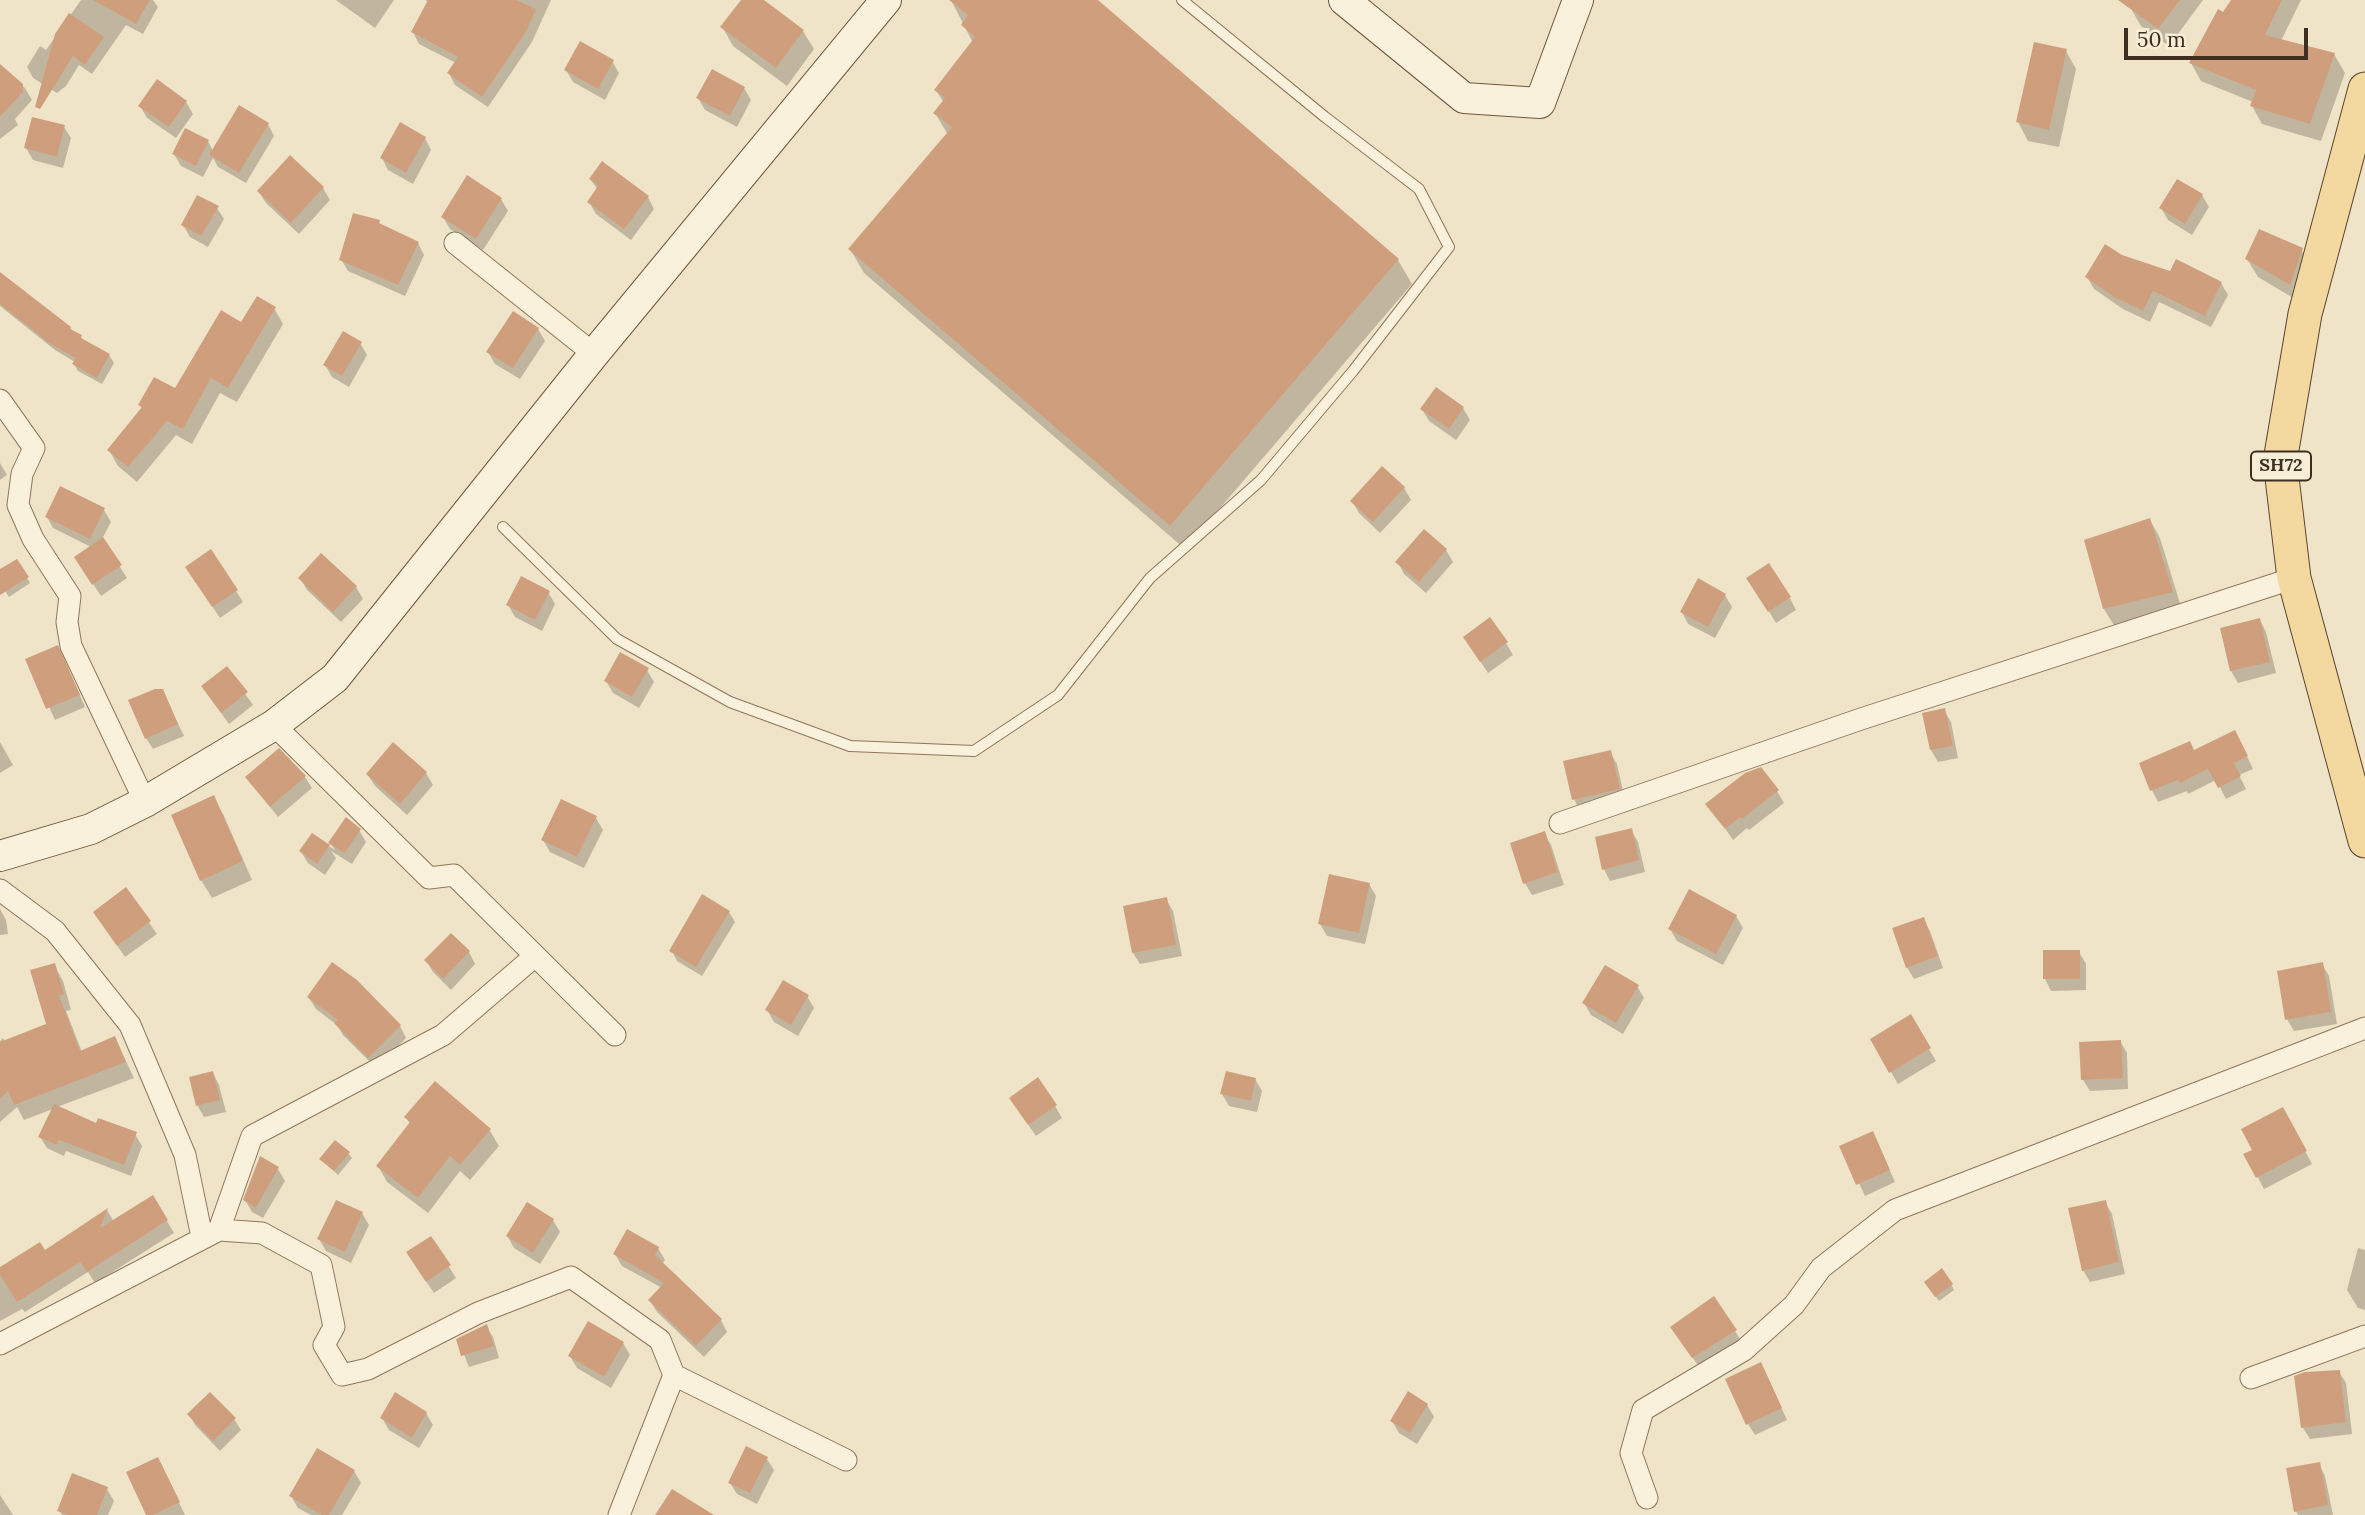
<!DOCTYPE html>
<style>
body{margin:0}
#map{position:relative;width:2365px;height:1515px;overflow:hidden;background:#f0e4c8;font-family:Lora,serif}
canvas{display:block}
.scale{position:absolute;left:2124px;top:28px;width:184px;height:32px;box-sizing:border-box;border:4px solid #3d2e20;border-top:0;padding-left:9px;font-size:21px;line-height:24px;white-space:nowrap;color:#3d2e20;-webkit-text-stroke:5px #f7eed8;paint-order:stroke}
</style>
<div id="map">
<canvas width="2365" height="1515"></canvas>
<div class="scale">50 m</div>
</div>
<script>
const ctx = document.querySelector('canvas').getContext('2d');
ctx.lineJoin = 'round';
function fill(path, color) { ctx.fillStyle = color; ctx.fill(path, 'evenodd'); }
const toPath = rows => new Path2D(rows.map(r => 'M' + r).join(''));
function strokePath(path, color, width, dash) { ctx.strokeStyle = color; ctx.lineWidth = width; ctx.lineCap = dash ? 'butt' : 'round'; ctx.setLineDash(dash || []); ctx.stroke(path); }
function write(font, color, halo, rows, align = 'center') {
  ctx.font = font + ' Lora,serif'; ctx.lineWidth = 7; ctx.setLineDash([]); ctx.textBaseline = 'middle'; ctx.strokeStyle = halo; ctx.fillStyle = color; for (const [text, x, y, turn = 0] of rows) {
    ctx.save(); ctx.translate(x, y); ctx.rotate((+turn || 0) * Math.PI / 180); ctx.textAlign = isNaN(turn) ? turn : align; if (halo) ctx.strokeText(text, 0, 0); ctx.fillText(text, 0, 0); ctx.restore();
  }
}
fill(toPath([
 [81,0,153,0,158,7,143,34,126,25,92,74,79,65,66,86,57,93,33,78,27,67,40,46,46,50],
 [336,0,394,0,375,28],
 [425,0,551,0,532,42,488,107,455,85,449,73,456,63,419,44,413,32,429,2],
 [743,0,761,0,803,31,814,49,787,86,733,46,723,28],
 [951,0,1095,0,1398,260,1412,284,1185,549,864,273,850,249,948,135,935,113,944,103,936,90,973,43],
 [2122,0,2203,0,2169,46,2141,26,2130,7],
 [2233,0,2301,0,2281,41,2334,54,2345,73,2321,141,2262,124,2252,106,2253,102,2201,81,2191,63],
 [2066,51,2076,69,2059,147,2028,141,2018,122],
 [612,61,619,73,605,100,573,82,566,70],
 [0,67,25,88,32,100,15,119,18,125,0,139],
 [744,88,751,100,737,127,705,110,698,98],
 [186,102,193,114,176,138,147,118,140,106],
 [268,124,274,136,246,183,218,167,213,158,203,177,181,166,174,154,208,141,213,151],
 [64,127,71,138,63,168,33,160,26,148],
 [425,138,431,150,413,184,388,170,382,158],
 [591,180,648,197,654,209,631,240,596,214,589,202,598,190],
 [323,188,330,200,299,234,266,203,259,192],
 [2202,195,2209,207,2192,235,2168,220,2161,208],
 [501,199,508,211,483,250,450,229,443,217],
 [217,208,224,219,208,247,190,237,183,225],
 [378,222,381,226,418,243,424,255,405,296,348,271,341,259],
 [2301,250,2312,268,2300,302,2258,277,2247,259],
 [2122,256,2171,274,2221,283,2228,295,2211,327,2159,302,2150,322,2123,309,2094,289,2087,277],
 [0,287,70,328,83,341,109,355,114,363,102,384,78,371,74,364,75,362,55,350,0,306],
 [274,308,283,324,237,402,220,393,192,444,176,435,137,482,118,466,109,450,143,410,140,405,176,391,242,325],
 [538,329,545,341,520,379,495,364,488,352],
 [360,343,367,355,349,387,332,377,325,365],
 [1463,408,1470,420,1456,440,1429,421,1422,409],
 [0,463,7,475,0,480],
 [1382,468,1404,488,1411,500,1380,533,1359,513,1352,501],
 [104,510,111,522,102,539,127,578,101,596,83,569,91,547,53,528,47,517],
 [2150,520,2160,538,2182,610,2115,627,2104,609],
 [1446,550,1453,562,1426,593,1404,574,1398,562],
 [321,556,356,587,363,599,341,622,307,590,300,578],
 [17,561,30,583,9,597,0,583,0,572],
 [194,579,236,591,243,602,220,618],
 [1756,590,1790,598,1796,610,1776,623],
 [548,592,555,604,542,631,515,617,508,605],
 [1725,595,1732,607,1715,638,1688,624,1682,612],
 [2260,620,2266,632,2276,673,2238,683,2231,671,2222,630],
 [1506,643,1513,655,1488,673,1472,649],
 [64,659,85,707,55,720,28,660],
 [227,668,253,705,229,724,203,687],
 [647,670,654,682,639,708,613,693,606,681],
 [162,690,184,736,153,749,146,738],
 [1944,710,1951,722,1958,758,1938,762,1931,750,1925,714],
 [0,742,13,765,0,773],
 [2241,744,2253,769,2239,775,2246,789,2226,799,2216,780,2188,794,2187,791,2158,802,2152,790,2194,752],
 [1610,752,1617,764,1625,800,1580,811,1574,799],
 [426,773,433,785,407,815,375,786,368,775],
 [247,777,305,777,312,788,278,817],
 [1777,791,1784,803,1749,830,1747,828,1733,840,1708,804],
 [214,798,224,816,252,880,212,898,201,880],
 [596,818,603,830,584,868,550,852,543,840],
 [359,830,366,842,352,864,331,851,336,858,325,875,308,863,301,852,312,835,335,850,330,843],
 [1631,830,1638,842,1645,872,1610,881,1604,869],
 [1544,833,1551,845,1564,885,1532,895,1525,883,1512,844],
 [1369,884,1376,896,1365,944,1327,936,1320,924],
 [126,890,157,934,125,957,95,913],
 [1166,899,1173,911,1182,956,1140,964,1133,953],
 [0,909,6,920,8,934,0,935],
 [729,912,735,922,702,976,677,961,672,951],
 [1736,916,1743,928,1723,965,1677,941,1670,929],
 [1923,919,1930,931,1943,968,1914,979,1907,967],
 [451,935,469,952,475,964,451,990,433,972,426,960],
 [2079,952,2086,964,2086,990,2051,991,2045,979],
 [2322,964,2329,976,2337,1024,2294,1031,2287,1019],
 [54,965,63,981,71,1010,66,1011,82,1052,115,1038,134,1078,57,1107,97,1126,135,1134,142,1146,131,1176,66,1151,64,1156,47,1148,40,1137,53,1109,24,1120,17,1107,0,1122,0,1041,3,1038,5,1042,48,1025],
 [1637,986,1644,998,1623,1034,1591,1015,1584,1003],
 [807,996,814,1008,798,1036,774,1022,767,1010],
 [309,998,400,1026,406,1038,376,1068,343,1035,337,1025,316,1009],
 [1910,1017,1936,1061,1898,1084,1872,1040],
 [2120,1041,2127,1053,2128,1089,2090,1091,2083,1080],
 [213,1073,219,1085,226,1112,204,1117,197,1105],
 [1255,1079,1262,1091,1257,1112,1229,1106,1222,1094],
 [435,1083,490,1131,499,1146,470,1180,460,1171,428,1213,387,1182,378,1166,410,1124,406,1117],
 [1055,1106,1062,1118,1036,1136,1018,1110],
 [2289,1121,2312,1164,2264,1189,2246,1155],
 [1873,1133,1895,1182,1865,1196,1842,1147],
 [348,1153,352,1158,338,1175,322,1160],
 [278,1169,285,1181,263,1218,252,1212,245,1200],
 [153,1198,174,1233,95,1283,88,1272,25,1312,22,1309,0,1321,0,1267,45,1253,107,1210,114,1222],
 [2105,1202,2112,1214,2125,1274,2090,1282,2083,1270],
 [362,1213,369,1225,351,1263,326,1251,319,1239],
 [553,1220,560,1232,540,1264,514,1248,508,1237],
 [431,1238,456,1278,434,1293,415,1265],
 [658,1248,665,1260,662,1264,721,1320,727,1332,704,1357,657,1312,650,1301,662,1288,622,1266,615,1254],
 [2358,1248,2365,1250,2365,1310,2358,1308,2347,1290],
 [1951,1284,1954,1290,1939,1301,1929,1287],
 [486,1326,493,1337,499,1358,469,1367,458,1340],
 [1735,1331,1742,1342,1700,1368,1679,1339],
 [623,1343,630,1355,611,1388,577,1368,570,1356],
 [2339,1372,2346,1383,2352,1434,2310,1439,2303,1428],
 [1767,1376,1787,1420,1755,1435,1748,1424],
 [1427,1405,1434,1417,1417,1444,1399,1433,1392,1421],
 [426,1413,433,1425,419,1448,389,1430,382,1418],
 [189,1415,234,1419,241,1430,220,1451,196,1426],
 [767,1459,774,1470,757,1504,737,1494,730,1483],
 [2319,1464,2325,1476,2333,1515,2298,1515,2296,1511],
 [164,1471,185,1515,148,1515],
 [354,1471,361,1483,342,1515,311,1515,298,1508,291,1496],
 [107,1489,114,1501,108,1515,62,1515,59,1510],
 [0,1495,13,1515,0,1515]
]), '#0003');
fill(toPath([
 [93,0,150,0,136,24],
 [428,0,516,0,536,9,527,30,482,97,447,73,458,57,411,32],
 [741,0,764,0,804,30,776,68,720,27],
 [949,0,1098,0,1399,259,1170,526,848,249,952,127,933,113,945,98,934,90,975,37,961,25,968,15],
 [2118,0,2180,0,2158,29],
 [2231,0,2282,0,2265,35,2335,53,2310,124,2250,106,2256,90,2189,63,2218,9,2223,12],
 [69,13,104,37,85,65,73,56,40,109,35,107,55,34],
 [580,41,614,60,598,89,564,70],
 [2034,42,2067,49,2049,130,2016,122],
 [0,64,23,84,23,92,0,117],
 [712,69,745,87,730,116,696,98],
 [157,79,187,101,169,127,138,106],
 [239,105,269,123,239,173,209,155],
 [32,117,65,125,57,157,24,148],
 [400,122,426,137,406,173,380,158],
 [185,128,209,140,196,166,172,154],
 [290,155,324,187,291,223,257,191],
 [602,161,649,196,624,229,587,202,598,186,589,179],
 [467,175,502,198,476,239,441,217],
 [2177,179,2203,194,2185,224,2159,208],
 [197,195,219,206,201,236,181,225],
 [353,213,380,220,379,223,419,242,398,285,339,260],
 [2259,229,2303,248,2290,285,2245,259],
 [2105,244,2122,255,2170,271,2176,259,2222,282,2205,316,2153,291,2143,311,2114,297,2085,277],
 [0,272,71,327,70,329,82,335,81,338,110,354,97,378,72,364,76,358,49,343,0,304],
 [257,296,276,307,228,388,211,378,183,429,167,421,128,467,107,450,142,407,138,405,154,377,175,388,221,310,241,322],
 [513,311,539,328,513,368,486,352],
 [343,331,362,342,342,376,323,365],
 [1436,387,1464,407,1449,429,1420,409],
 [1382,466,1405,487,1373,522,1350,501],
 [60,486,105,508,90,539,45,517],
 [2150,518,2173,592,2103,609,2084,540],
 [1424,529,1447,549,1419,582,1395,562],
 [103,537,122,565,92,585,74,557],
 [211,549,238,590,212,607,185,567],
 [321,553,357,586,333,612,298,578],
 [17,559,29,577,0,595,0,569],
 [1769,563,1791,597,1768,612,1746,578],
 [521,576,550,591,535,620,506,605],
 [1698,578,1726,594,1708,627,1680,612],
 [1490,617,1508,642,1480,662,1463,637],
 [2260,618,2270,662,2230,671,2220,628],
 [58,645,80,695,46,709,25,659],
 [620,652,649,668,632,697,604,681],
 [227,666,248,692,221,713,201,686],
 [155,689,163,689,178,724,145,739,128,700],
 [1945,708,1953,746,1930,750,1922,713],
 [2235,730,2248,756,2234,763,2241,776,2218,788,2208,769,2180,783,2178,780,2150,791,2139,763,2190,741,2194,750],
 [393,742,427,772,400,804,366,774],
 [279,748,306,776,270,807,245,777],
 [1611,750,1620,789,1572,800,1563,761],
 [1761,767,1779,790,1742,819,1740,817,1725,829,1705,804,1745,773],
 [214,795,243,861,200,881,171,815],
 [561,799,597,816,577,857,541,840],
 [346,817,361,829,345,853,328,843],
 [1632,828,1639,860,1602,870,1595,837],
 [1545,831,1558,872,1523,884,1510,843],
 [312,833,330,845,317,864,299,851],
 [1329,874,1370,883,1359,933,1318,924],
 [126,887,151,921,117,946,93,912],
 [1689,889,1737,915,1716,954,1668,929],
 [702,894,730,911,696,967,669,951],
 [1167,897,1176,945,1132,953,1123,906],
 [1924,917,1938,956,1906,968,1892,928],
 [451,933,470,951,443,979,424,960],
 [2043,950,2080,950,2080,979,2043,979],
 [332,962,357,980,401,1025,368,1058,334,1023,338,1020,307,997],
 [2323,962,2331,1012,2285,1020,2277,971],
 [55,963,64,994,59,995,80,1051,115,1036,126,1062,14,1105,8,1091,0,1099,0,1042,46,1024,30,970],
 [1605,965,1639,985,1616,1023,1582,1003],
 [783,980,809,995,791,1025,765,1010],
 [1911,1014,1931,1048,1889,1073,1870,1039],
 [2121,1040,2123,1078,2081,1080,2079,1042],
 [213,1071,220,1100,196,1106,189,1077],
 [1226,1071,1256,1078,1251,1101,1220,1094],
 [1038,1077,1057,1105,1028,1125,1009,1098],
 [435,1081,491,1129,460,1165,450,1156,418,1198,376,1166,410,1122,404,1117],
 [54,1104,96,1123,98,1118,137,1132,124,1165,59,1140,57,1145,38,1137],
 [2283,1107,2307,1151,2256,1178,2243,1154,2252,1150,2241,1129],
 [1873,1131,1890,1170,1856,1185,1839,1146],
 [335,1140,350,1152,334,1171,319,1159],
 [260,1156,279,1167,256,1208,243,1200],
 [153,1195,168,1220,87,1272,80,1262,17,1302,0,1275,0,1267,40,1242,45,1250,108,1208,100,1228],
 [336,1200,363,1212,345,1252,317,1239],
 [2106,1200,2119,1262,2082,1271,2068,1208],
 [527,1202,554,1219,533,1253,506,1236],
 [627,1229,659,1247,655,1255,722,1319,696,1346,648,1300,664,1283,613,1254],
 [431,1236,451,1265,426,1282,406,1252],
 [1942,1268,1953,1284,1935,1297,1924,1282],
 [1714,1296,1737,1330,1692,1358,1670,1327],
 [588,1321,624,1342,604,1377,568,1356],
 [487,1324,494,1346,461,1356,456,1339],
 [1761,1362,1782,1408,1746,1425,1725,1379],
 [2340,1370,2346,1422,2301,1428,2294,1376,2305,1372],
 [1408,1391,1428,1404,1410,1433,1390,1421],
 [210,1392,236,1418,213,1441,187,1414],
 [395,1392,427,1412,412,1438,380,1418],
 [746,1446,768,1457,750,1493,728,1483],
 [317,1448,355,1470,329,1515,322,1515,289,1496],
 [158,1457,180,1502,153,1515,146,1515,126,1472],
 [2320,1462,2328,1505,2294,1512,2286,1468],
 [72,1473,108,1487,97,1515,68,1515,57,1511],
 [672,1489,714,1515,655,1515]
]), '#cf9f7d');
const lane = toPath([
 [503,527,617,639,730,702,850,746,974,751,1058,695,1150,578,1261,480,1353,371,1449,247,1419,189,1325,117,1182,0]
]);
const street = toPath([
 [455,243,594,354],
 [0,400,34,448,22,474,18,505,33,539,70,596,67,622,71,646,145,802],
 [274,725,429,878,454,875,615,1035],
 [1560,823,1861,719,2294,578],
 [0,890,55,931,130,1025,185,1155,202,1237],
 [219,1230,252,1136,443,1035,535,956],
 [0,1344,219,1230,262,1233,321,1265,334,1327,324,1345,342,1375,368,1369,478,1313,571,1277,660,1340,674,1375,619,1515],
 [674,1375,846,1460],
 [2251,1378,2365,1336],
 [1647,1498,1631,1453,1643,1410,1744,1350,1794,1305,1821,1268,1895,1210,2365,1028]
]);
const secondary = toPath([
 [1344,0,1464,98,1540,103,1578,0],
 [0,856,91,829,145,802,274,725,335,678,594,354,886,0]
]);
const primary = toPath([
 [2365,89,2305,314,2280,461,2294,578,2365,841]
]);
strokePath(lane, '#8d765c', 12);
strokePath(street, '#8d765c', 23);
strokePath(secondary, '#6f573f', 32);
strokePath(primary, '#5b4430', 35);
strokePath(lane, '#faf1dc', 10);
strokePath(street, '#faf1dc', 21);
strokePath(secondary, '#faf1dc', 30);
strokePath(primary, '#f3d9a0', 33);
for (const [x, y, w] of [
 [2281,466,60]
]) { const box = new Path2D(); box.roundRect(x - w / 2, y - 14.5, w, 29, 5); ctx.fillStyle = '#f7eed8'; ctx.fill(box); strokePath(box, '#3d2e20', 2); }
write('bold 18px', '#3d2e20', null, [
 ["SH72",2281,466]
]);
</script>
